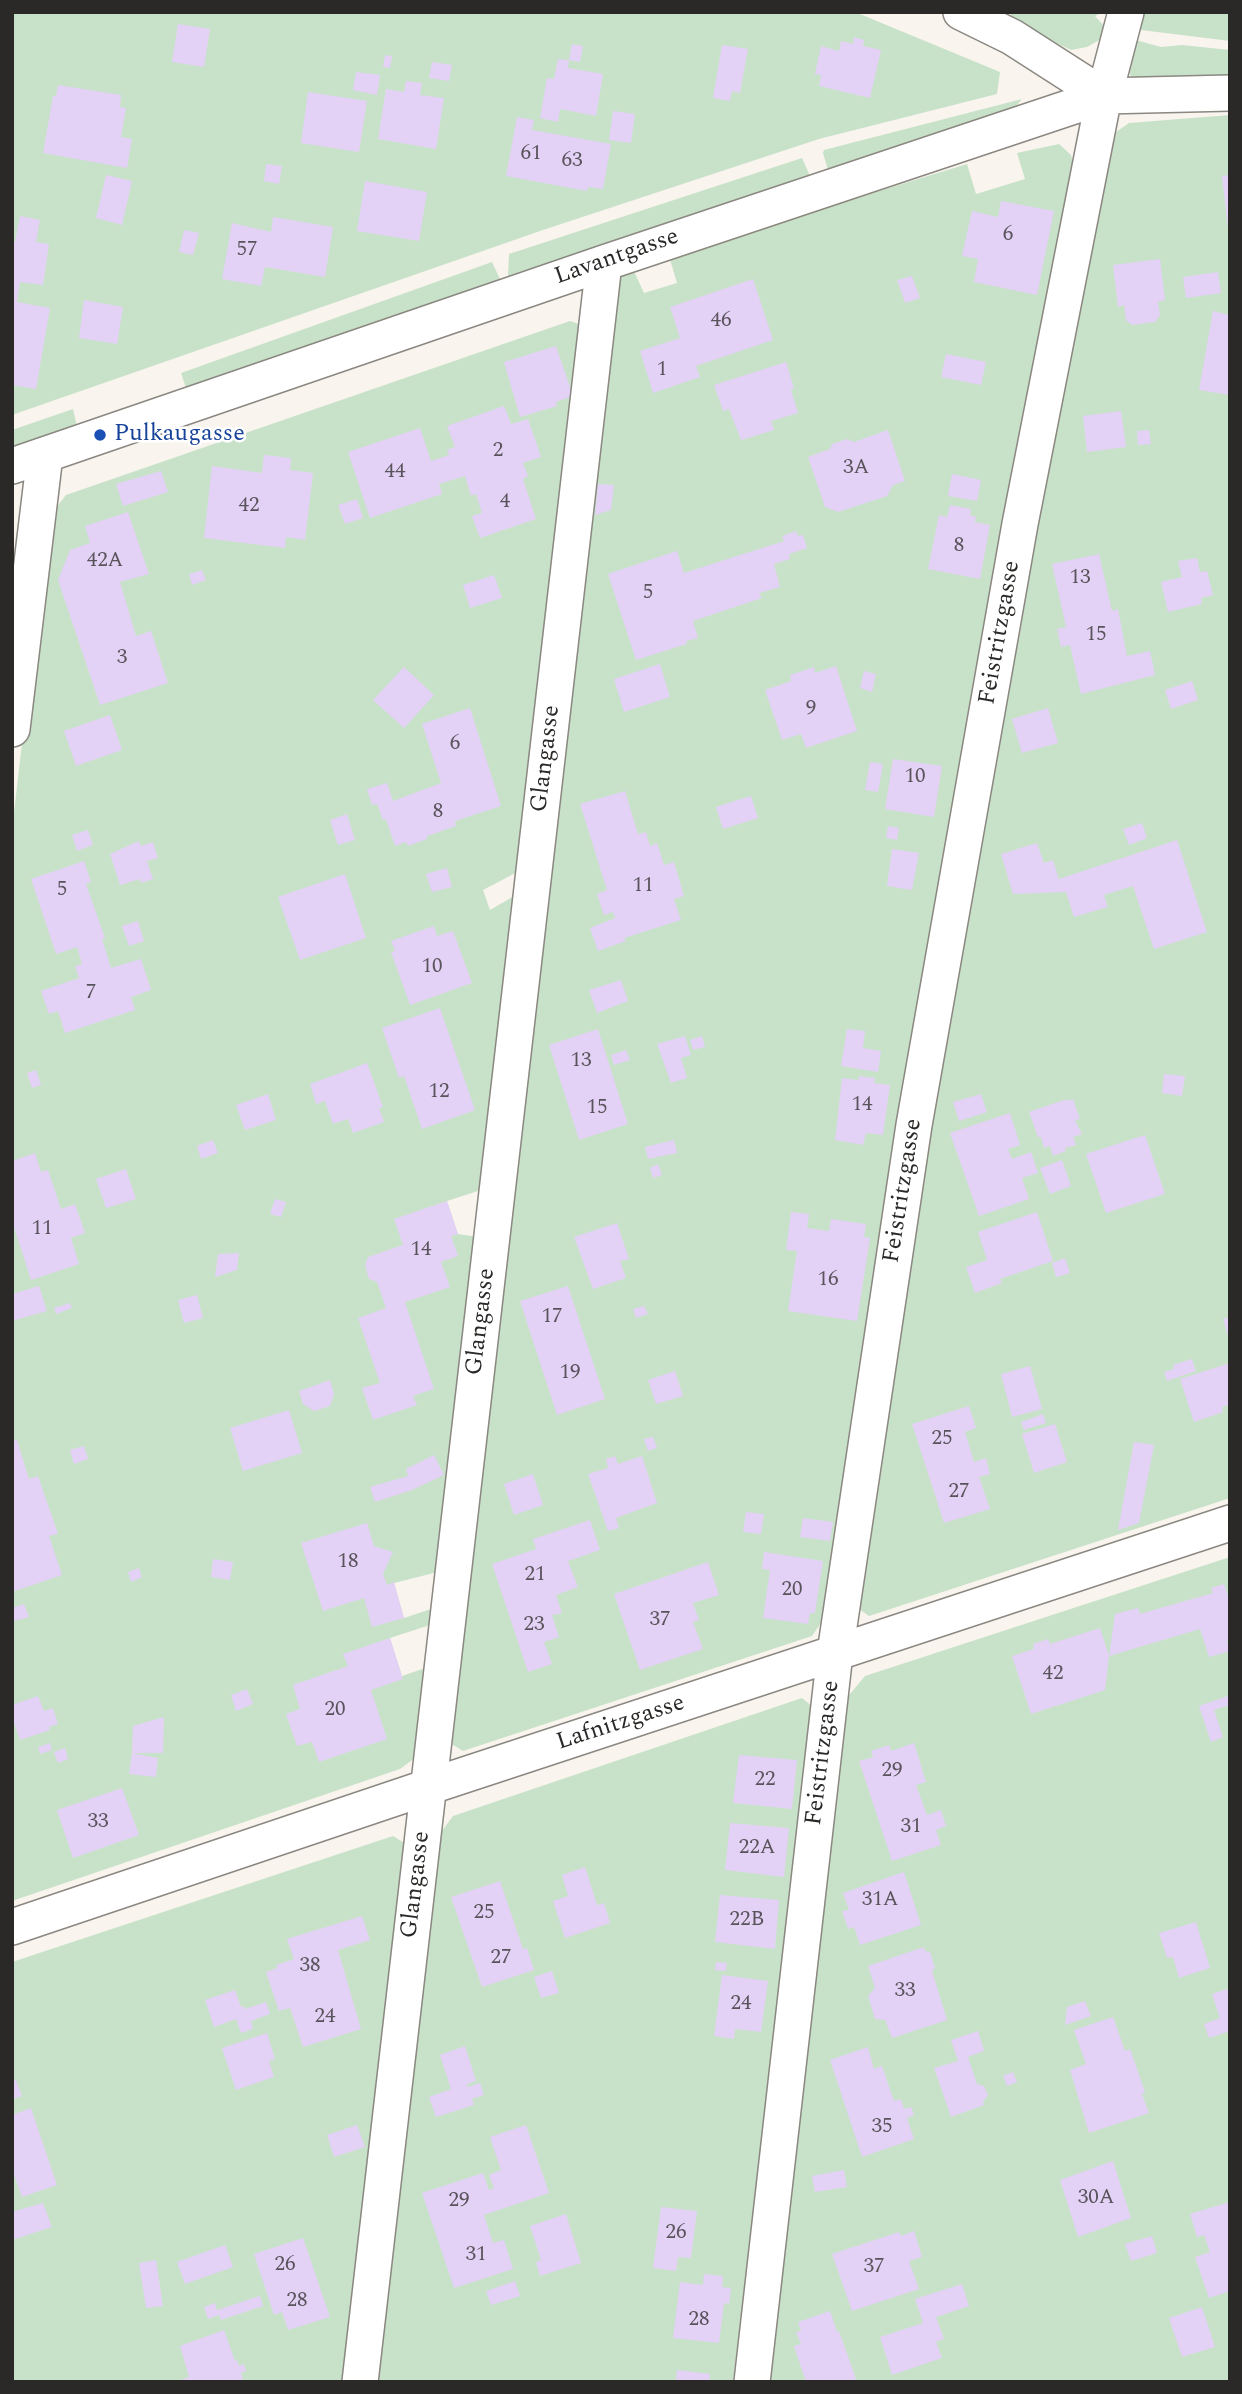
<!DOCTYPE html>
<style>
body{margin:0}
#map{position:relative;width:1242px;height:2394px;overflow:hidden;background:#f9f4ee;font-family:Spectral,serif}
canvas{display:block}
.frame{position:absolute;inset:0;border:14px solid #2b2927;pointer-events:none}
</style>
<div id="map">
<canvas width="1242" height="2394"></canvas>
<div class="frame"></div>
</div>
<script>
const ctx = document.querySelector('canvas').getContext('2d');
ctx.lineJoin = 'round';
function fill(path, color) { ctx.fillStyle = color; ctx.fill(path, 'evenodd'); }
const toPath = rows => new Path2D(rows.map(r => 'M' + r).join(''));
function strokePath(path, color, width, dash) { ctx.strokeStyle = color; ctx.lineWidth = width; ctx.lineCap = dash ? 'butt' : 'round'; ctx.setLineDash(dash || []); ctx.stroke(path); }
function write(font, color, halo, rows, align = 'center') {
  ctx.font = font + ' Spectral,serif'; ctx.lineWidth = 5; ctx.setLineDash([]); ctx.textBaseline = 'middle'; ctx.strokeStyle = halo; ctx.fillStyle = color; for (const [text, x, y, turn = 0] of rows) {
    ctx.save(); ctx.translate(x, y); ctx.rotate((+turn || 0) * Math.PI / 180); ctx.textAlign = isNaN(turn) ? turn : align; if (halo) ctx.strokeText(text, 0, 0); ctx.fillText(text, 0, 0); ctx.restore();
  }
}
fill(toPath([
 [12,12,855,12,1000,72,997,94,819,139,543,230,12,415],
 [1011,12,1103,12,1095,16,1107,29,1101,39,1087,47,1071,50,1010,21],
 [1137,12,1230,12,1230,41,1133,29],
 [1132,39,1161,47,1182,45,1230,50,1230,82,1133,81,1127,67],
 [1022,99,1008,116,828,170,823,153,824,150],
 [1230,115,1230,1498,869,1616,859,1609,934,1089,1049,457,1116,132,1129,123],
 [1059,144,1071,155,1074,168,827,1614,812,1636,463,1751,450,1743,620,271,632,267,644,293,677,283,669,256,677,253,967,164,976,194,1025,179,1017,153],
 [802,158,810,176,508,276,509,254],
 [492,262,500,279,187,391,181,373],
 [570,321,582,325,523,869,483,890,490,910,516,895,484,1189,447,1201,458,1234,478,1237,438,1572,394,1583,404,1618,434,1608,433,1624,390,1638,402,1676,428,1667,415,1758,400,1769,12,1901,12,830,48,518,66,495],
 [73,409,77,427,12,451,12,430],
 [1230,1557,1230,2382,764,2382,845,1700,865,1676],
 [802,1698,813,1707,733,2382,374,2382,438,1836,453,1816],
 [393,1836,406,1844,343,2382,12,2382,12,1962]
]), '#c8e2c9');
fill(toPath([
 [178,24,210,29,204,67,172,62],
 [854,37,864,40,863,46,881,50,870,98,819,86,821,75,815,74,821,46,839,51,841,41,853,44],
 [572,44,583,46,580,62,569,60],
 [722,45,748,49,740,93,732,91,730,101,713,98],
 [385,55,392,56,390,68,383,67],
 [558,59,569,60,568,68,603,74,596,116,560,109,558,122,540,118,547,78,554,79],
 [432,62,452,65,449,81,429,78],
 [356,72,380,75,377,95,353,90],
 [406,81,422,83,420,95,444,98,436,149,378,139,386,89,404,92],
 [58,85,121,95,120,107,126,108,121,137,132,139,127,168,43,153,53,96,56,96],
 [308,92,367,101,359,152,301,143],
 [613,111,635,114,631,143,609,140],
 [517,117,534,120,532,130,611,144,603,189,588,187,587,191,506,176],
 [266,164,282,166,279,184,264,181],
 [106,175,132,181,122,225,96,218],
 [1230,175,1230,229,1228,229,1222,176],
 [365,181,427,192,419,241,357,231],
 [1001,201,1054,211,1037,295,974,282,978,259,962,256,972,211,998,217],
 [20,216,40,220,36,242,49,244,43,285,20,282,17,302,50,308,36,389,12,385,12,242,15,242],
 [273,217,333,227,325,277,265,267,261,286,222,279,232,223,271,232],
 [184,230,199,233,193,255,179,252],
 [1160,259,1165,300,1158,302,1160,315,1155,322,1132,325,1126,320,1124,305,1118,307,1113,265],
 [1218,272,1221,293,1186,298,1183,277],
 [912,276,920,298,905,303,897,280],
 [753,279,773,340,696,366,700,377,653,393,640,351,680,338,670,307],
 [84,300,123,307,117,344,79,338],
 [1213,311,1230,315,1230,395,1199,390],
 [556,346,573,396,556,402,557,406,520,417,504,362],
 [946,354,986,362,981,385,941,377],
 [786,362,794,388,791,390,798,413,771,421,774,430,741,440,729,409,723,411,714,385],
 [504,406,511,424,528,419,541,457,523,463,528,476,523,479,536,519,480,538,472,516,482,513,476,494,471,496,465,476,439,484,442,494,370,518,348,452,420,428,431,461,449,455,447,450,455,447,447,426],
 [1121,411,1126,447,1087,452,1083,416],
 [888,430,905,481,893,485,887,496,838,512,825,507,808,457,830,449,832,444,847,439,854,442],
 [1149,430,1151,444,1138,445,1137,431],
 [264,455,291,458,290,470,313,473,305,540,286,537,285,548,204,538,212,466,262,473],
 [161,471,168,492,123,506,116,484],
 [952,474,981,480,977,501,948,496],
 [598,484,614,485,611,510,595,515],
 [357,499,363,518,345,524,338,505],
 [950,505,971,509,970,515,976,517,975,522,990,525,980,579,928,569,939,515,947,517],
 [128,512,149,574,120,582,136,636,151,631,168,683,100,705,58,580,70,550,90,543,85,526],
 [796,531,798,536,803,535,807,548,789,554,790,559,774,564,780,587,759,593,762,598,693,621,698,638,686,641,687,644,636,660,608,574,677,551,684,573,784,541,782,536],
 [1099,554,1112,611,1118,609,1127,656,1150,651,1155,675,1081,694,1070,645,1061,647,1057,629,1066,627,1052,564],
 [1197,558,1200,572,1207,571,1213,595,1201,598,1202,604,1168,612,1161,582,1182,577,1178,561],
 [202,570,206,580,192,585,189,574],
 [494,575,502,598,470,608,463,585],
 [660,664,670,697,624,712,614,679],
 [836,666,857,731,806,748,801,734,782,740,765,690,791,681,790,675,814,667,815,673],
 [404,667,434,695,404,728,373,700],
 [864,671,876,674,872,692,860,688],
 [1192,681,1198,700,1171,709,1165,690],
 [470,708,501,806,455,821,456,826,427,836,427,839,408,846,406,842,395,846,386,819,383,820,377,804,372,805,367,789,387,783,393,801,441,783,422,724],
 [1048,708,1058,743,1022,753,1012,719],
 [110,715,122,750,76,766,64,731],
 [893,759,942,766,934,817,885,809],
 [870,762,883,764,878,792,865,790],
 [625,791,638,834,646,832,650,846,657,843,664,865,674,862,684,896,674,899,681,920,624,938,626,941,598,951,590,928,615,918,613,912,604,915,597,894,607,890,580,804],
 [751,796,758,818,723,829,716,807],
 [347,814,355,840,338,845,330,820],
 [1142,823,1147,838,1129,845,1123,829],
 [888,826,899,828,897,840,886,838],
 [88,830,93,845,77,851,72,835],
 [1177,840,1207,932,1154,949,1133,886,1104,895,1108,907,1074,917,1066,892,1013,894,1001,854,1037,843,1044,863,1053,860,1059,879],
 [139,841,141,846,153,842,158,858,147,861,153,879,141,883,140,879,120,885,110,854],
 [892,849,919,853,912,890,887,886],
 [84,861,91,882,86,884,105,938,102,939,111,968,141,959,151,990,131,997,135,1010,65,1033,58,1011,49,1014,41,991,79,978,75,966,82,964,77,947,56,954,31,879],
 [447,868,452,887,432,892,426,874],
 [345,874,366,938,300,960,278,897],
 [138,921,144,941,129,946,122,926],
 [434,926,437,936,453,931,472,983,410,1005,391,952,395,951,391,941],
 [621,980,628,1001,597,1013,589,990],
 [440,1008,475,1110,422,1129,404,1076,399,1078,382,1028],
 [598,1029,628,1124,579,1140,549,1045],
 [847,1029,865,1031,863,1048,881,1051,878,1072,841,1066],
 [685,1036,691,1055,681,1058,687,1078,671,1083,657,1044],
 [702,1036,705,1047,693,1050,690,1040],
 [626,1050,630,1060,614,1065,611,1055],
 [367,1063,383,1107,379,1108,384,1122,353,1133,348,1119,333,1124,325,1101,316,1104,310,1084],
 [36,1070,41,1085,32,1088,27,1073],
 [1164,1074,1185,1076,1182,1096,1162,1093],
 [859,1076,875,1078,874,1083,890,1085,883,1135,866,1133,863,1145,835,1140,842,1078,858,1080],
 [268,1094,276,1120,245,1130,236,1105],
 [981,1094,987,1112,959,1121,953,1102],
 [1067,1099,1068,1101,1073,1099,1080,1119,1075,1120,1082,1134,1073,1137,1076,1145,1065,1148,1066,1151,1053,1156,1050,1146,1044,1148,1041,1137,1038,1137,1029,1112],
 [1010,1113,1020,1145,1008,1149,1012,1159,1031,1152,1038,1173,1022,1178,1029,1199,979,1216,950,1133],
 [1145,1135,1165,1194,1106,1213,1086,1154],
 [213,1140,218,1153,201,1159,197,1146],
 [674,1140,677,1153,648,1159,645,1147],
 [35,1153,41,1172,48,1170,61,1209,75,1204,85,1233,71,1238,79,1264,31,1280,12,1221,12,1161],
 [1062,1160,1071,1186,1050,1194,1040,1168],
 [658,1164,662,1175,653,1178,650,1168],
 [126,1169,136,1199,106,1208,96,1179],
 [275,1199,286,1202,281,1217,270,1214],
 [447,1201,458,1234,451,1236,458,1256,441,1262,450,1287,405,1302,434,1389,413,1396,417,1405,373,1420,362,1388,380,1383,358,1318,386,1308,377,1282,369,1279,365,1265,368,1257,403,1245,394,1219],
 [791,1212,809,1214,807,1228,829,1231,831,1219,866,1224,864,1237,870,1238,857,1321,788,1311,797,1251,786,1250],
 [1037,1212,1053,1261,1000,1279,1002,1283,975,1293,966,1267,987,1260,978,1232],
 [617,1223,629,1259,620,1261,626,1278,593,1289,574,1237],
 [239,1253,237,1270,215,1277,218,1254],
 [1065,1258,1070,1273,1056,1277,1052,1263],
 [39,1286,47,1311,12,1321,12,1294],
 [568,1286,605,1399,557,1415,520,1301],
 [197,1295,203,1318,184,1323,178,1300],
 [70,1303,72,1308,56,1314,54,1308],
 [644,1306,648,1314,636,1318,633,1309],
 [1230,1317,1230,1340,1229,1340,1223,1319],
 [1192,1359,1196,1371,1167,1381,1164,1372,1174,1369,1173,1365],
 [1230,1363,1230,1404,1222,1407,1223,1412,1194,1422,1180,1379],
 [1030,1366,1042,1409,1012,1417,1001,1374],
 [675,1371,683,1396,656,1404,648,1380],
 [330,1380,334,1394,330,1406,314,1411,303,1404,299,1391],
 [969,1406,976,1428,965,1432,974,1462,986,1458,990,1474,979,1477,990,1509,944,1523,912,1424],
 [289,1410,302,1453,243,1471,230,1428],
 [1043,1414,1046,1423,1024,1430,1021,1422],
 [1055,1424,1067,1462,1034,1473,1022,1434],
 [653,1437,657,1448,648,1451,644,1439],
 [17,1440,29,1479,38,1476,58,1534,49,1536,62,1575,12,1592,12,1441],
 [1134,1442,1154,1445,1139,1523,1118,1530],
 [84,1446,88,1459,74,1464,70,1450],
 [434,1455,444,1475,412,1490,375,1502,370,1487,408,1476,406,1469],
 [615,1456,618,1464,642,1456,657,1503,616,1518,619,1528,608,1531,588,1474,608,1468,606,1459],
 [533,1474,543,1505,514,1515,504,1484],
 [746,1512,764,1514,761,1534,743,1532],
 [803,1518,833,1522,830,1541,800,1537],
 [590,1520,600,1550,568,1561,578,1587,556,1595,562,1613,552,1615,559,1637,544,1642,552,1664,528,1672,492,1564,536,1549,533,1539],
 [367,1523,374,1546,393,1552,383,1574,387,1585,394,1582,404,1618,372,1627,364,1598,323,1611,301,1543],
 [764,1552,823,1561,815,1613,810,1613,808,1624,763,1618,770,1570,762,1569],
 [213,1559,233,1562,230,1580,211,1577],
 [708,1562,719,1595,693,1603,699,1620,693,1622,703,1649,640,1670,614,1594],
 [139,1568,142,1577,131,1582,128,1572],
 [1224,1584,1230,1602,1230,1640,1227,1640,1230,1651,1209,1657,1200,1629,1109,1656,1105,1690,1031,1714,1012,1656,1034,1649,1033,1644,1048,1639,1050,1644,1100,1628,1109,1656,1115,1614,1138,1608,1140,1614,1213,1593,1211,1588],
 [24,1604,29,1617,14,1621,12,1608],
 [390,1638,403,1679,371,1690,387,1739,319,1762,312,1742,297,1746,286,1714,300,1709,293,1685,348,1666,343,1654],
 [247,1689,253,1704,236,1711,231,1695],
 [38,1696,44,1711,53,1708,58,1724,49,1727,50,1730,20,1740,12,1717,12,1705],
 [1228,1696,1230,1705,1214,1710,1223,1737,1211,1742,1199,1706],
 [164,1717,163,1753,132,1753,158,1758,156,1777,129,1774,132,1753,133,1726],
 [50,1743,52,1750,40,1754,38,1747],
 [914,1743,926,1782,916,1785,927,1815,941,1810,946,1826,936,1830,941,1845,892,1861,859,1761,873,1757,871,1751,889,1745,891,1751],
 [65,1748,68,1759,58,1763,54,1752],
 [739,1755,797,1760,792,1809,733,1803],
 [122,1788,139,1835,73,1858,57,1810],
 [730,1823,789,1828,784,1877,725,1870],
 [585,1867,597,1905,604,1903,610,1923,565,1938,553,1901,568,1896,562,1875],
 [904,1872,921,1925,860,1945,854,1927,848,1929,842,1911,849,1910,843,1893],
 [500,1881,523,1949,527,1948,534,1970,482,1987,451,1897],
 [720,1895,779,1900,775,1949,715,1942],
 [362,1916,370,1940,338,1950,361,2029,303,2047,290,2008,279,2011,266,1972,277,1968,276,1965,294,1959,287,1939],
 [1196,1922,1210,1968,1179,1978,1173,1957,1167,1958,1159,1933],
 [924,1947,925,1951,930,1952,935,1968,932,1971,947,2020,892,2038,885,2020,875,2019,868,1996,875,1988,868,1966],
 [716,1962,727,1963,726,1971,715,1970],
 [552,1971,559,1993,541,1998,534,1977],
 [722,1975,768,1981,761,2032,735,2029,734,2039,714,2036],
 [1230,1988,1230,2031,1209,2038,1204,2024,1220,2018,1212,1994],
 [235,1990,241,2007,244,2006,245,2009,266,2002,270,2014,251,2021,253,2029,241,2033,236,2019,214,2027,205,2000],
 [1085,2001,1091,2016,1065,2025,1067,2007],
 [1113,2017,1125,2051,1130,2049,1145,2092,1142,2094,1149,2113,1089,2133,1070,2070,1086,2064,1074,2030],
 [978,2031,984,2051,968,2057,977,2084,984,2086,988,2095,983,2102,984,2105,951,2117,934,2068,958,2061,951,2040],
 [267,2033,275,2059,269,2061,274,2077,236,2090,222,2048],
 [465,2046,476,2081,467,2084,468,2087,480,2083,484,2095,472,2099,474,2105,436,2117,429,2097,451,2089,440,2055],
 [868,2047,874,2069,882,2066,894,2101,901,2099,904,2109,911,2107,914,2115,907,2118,914,2139,862,2157,830,2060],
 [1013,2072,1017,2082,1007,2086,1003,2076],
 [16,2080,22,2096,12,2099,12,2081],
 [31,2108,57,2185,22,2197,12,2169,12,2115],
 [357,2125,365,2147,334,2157,327,2135],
 [526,2125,549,2193,484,2215,493,2243,504,2240,513,2269,454,2288,422,2193,483,2173,489,2190,494,2188,489,2175,501,2170,490,2137],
 [1113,2161,1131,2218,1078,2237,1060,2180],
 [844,2170,847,2187,815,2192,812,2176],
 [1230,2202,1230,2291,1209,2298,1195,2257,1210,2252,1204,2235,1197,2237,1190,2214],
 [43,2203,52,2227,12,2240,12,2212],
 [661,2207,697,2211,691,2258,678,2257,676,2271,653,2268],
 [566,2214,581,2263,540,2276,536,2262,541,2260,530,2226],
 [914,2231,922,2257,909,2261,919,2289,852,2311,832,2254,899,2232,901,2236],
 [1152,2236,1157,2253,1131,2261,1125,2244],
 [303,2238,330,2317,288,2330,282,2312,274,2315,254,2254],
 [225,2245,233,2267,185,2284,177,2262],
 [156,2260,163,2306,146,2308,139,2263],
 [704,2274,723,2276,722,2287,731,2288,729,2304,724,2303,719,2343,673,2338,680,2282,703,2285],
 [515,2281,520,2296,491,2305,486,2291],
 [962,2284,969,2306,936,2317,944,2339,936,2342,942,2358,892,2375,880,2337,923,2323,915,2299],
 [260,2296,263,2306,221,2320,219,2315,208,2319,204,2307,215,2303,217,2310],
 [1202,2307,1215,2347,1182,2357,1169,2318],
 [830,2311,837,2332,839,2331,857,2382,806,2382,794,2346,801,2344,796,2332,801,2331,798,2322],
 [224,2330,235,2361,237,2360,239,2366,244,2364,246,2371,241,2373,244,2382,176,2382,189,2377,180,2346],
 [677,2370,710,2374,709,2382,676,2382]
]), '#e3d2f6');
const minor = toPath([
 [961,12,1012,37,1104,96],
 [12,466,604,263,1104,96,1230,93],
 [12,729,45,455],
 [12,1927,428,1787,1230,1523],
 [360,2382,604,263],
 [752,2382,835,1653,914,1125,1020,524,1104,96,1126,12]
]);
strokePath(minor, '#8b8781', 38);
strokePath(minor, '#fff', 35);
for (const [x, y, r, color] of [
 [100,435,7,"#1a4fb4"]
]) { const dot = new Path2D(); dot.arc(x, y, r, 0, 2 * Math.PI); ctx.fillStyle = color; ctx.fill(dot); strokePath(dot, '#fff', 2.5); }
write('21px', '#59535b', null, [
 ["61",531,155],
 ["63",572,162],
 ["6",1008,236],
 ["57",247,251],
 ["46",721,322],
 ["1",662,371],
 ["2",498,452],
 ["3A",856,469],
 ["44",395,473],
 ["4",505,503],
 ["42",249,507],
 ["8",959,547],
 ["42A",105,562],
 ["13",1080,579],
 ["5",648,594],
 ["15",1096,636],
 ["3",122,659],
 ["9",811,710],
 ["6",455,745],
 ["10",915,778],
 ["8",438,813],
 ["11",643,887],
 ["5",62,891],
 ["10",432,968],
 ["7",91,994],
 ["13",581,1062],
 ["12",439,1093],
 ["14",862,1106],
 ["15",597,1109],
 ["11",42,1230],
 ["14",421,1251],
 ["16",828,1281],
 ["17",552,1318],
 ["19",570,1374],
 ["25",942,1440],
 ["27",959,1493],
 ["18",348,1563],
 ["21",535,1576],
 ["20",792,1591],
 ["37",660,1621],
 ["23",534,1626],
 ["42",1053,1675],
 ["20",335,1711],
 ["29",892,1772],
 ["22",765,1781],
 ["33",98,1823],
 ["31",911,1828],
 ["22A",757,1849],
 ["31A",880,1901],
 ["25",484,1914],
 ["22B",747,1921],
 ["27",501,1959],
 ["38",310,1967],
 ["33",905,1992],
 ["24",741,2005],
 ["24",325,2018],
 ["35",882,2128],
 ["30A",1096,2199],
 ["29",459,2202],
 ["26",676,2234],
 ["31",476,2256],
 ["26",285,2266],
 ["37",874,2268],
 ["28",297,2302],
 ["28",699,2321]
]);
write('24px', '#2b2927', '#fff', [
 ["Lavantgasse",617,258,-19],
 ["Feistritzgasse",1001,633,-80],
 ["Glangasse",547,759,-83],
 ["Feistritzgasse",904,1191,-81],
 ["Glangasse",482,1322,-83],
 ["Lafnitzgasse",621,1724,-18],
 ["Feistritzgasse",824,1753,-83],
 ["Glangasse",417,1885,-83]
]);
write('24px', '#164399', '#fff', [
 ["Pulkaugasse",114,435]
], 'left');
</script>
